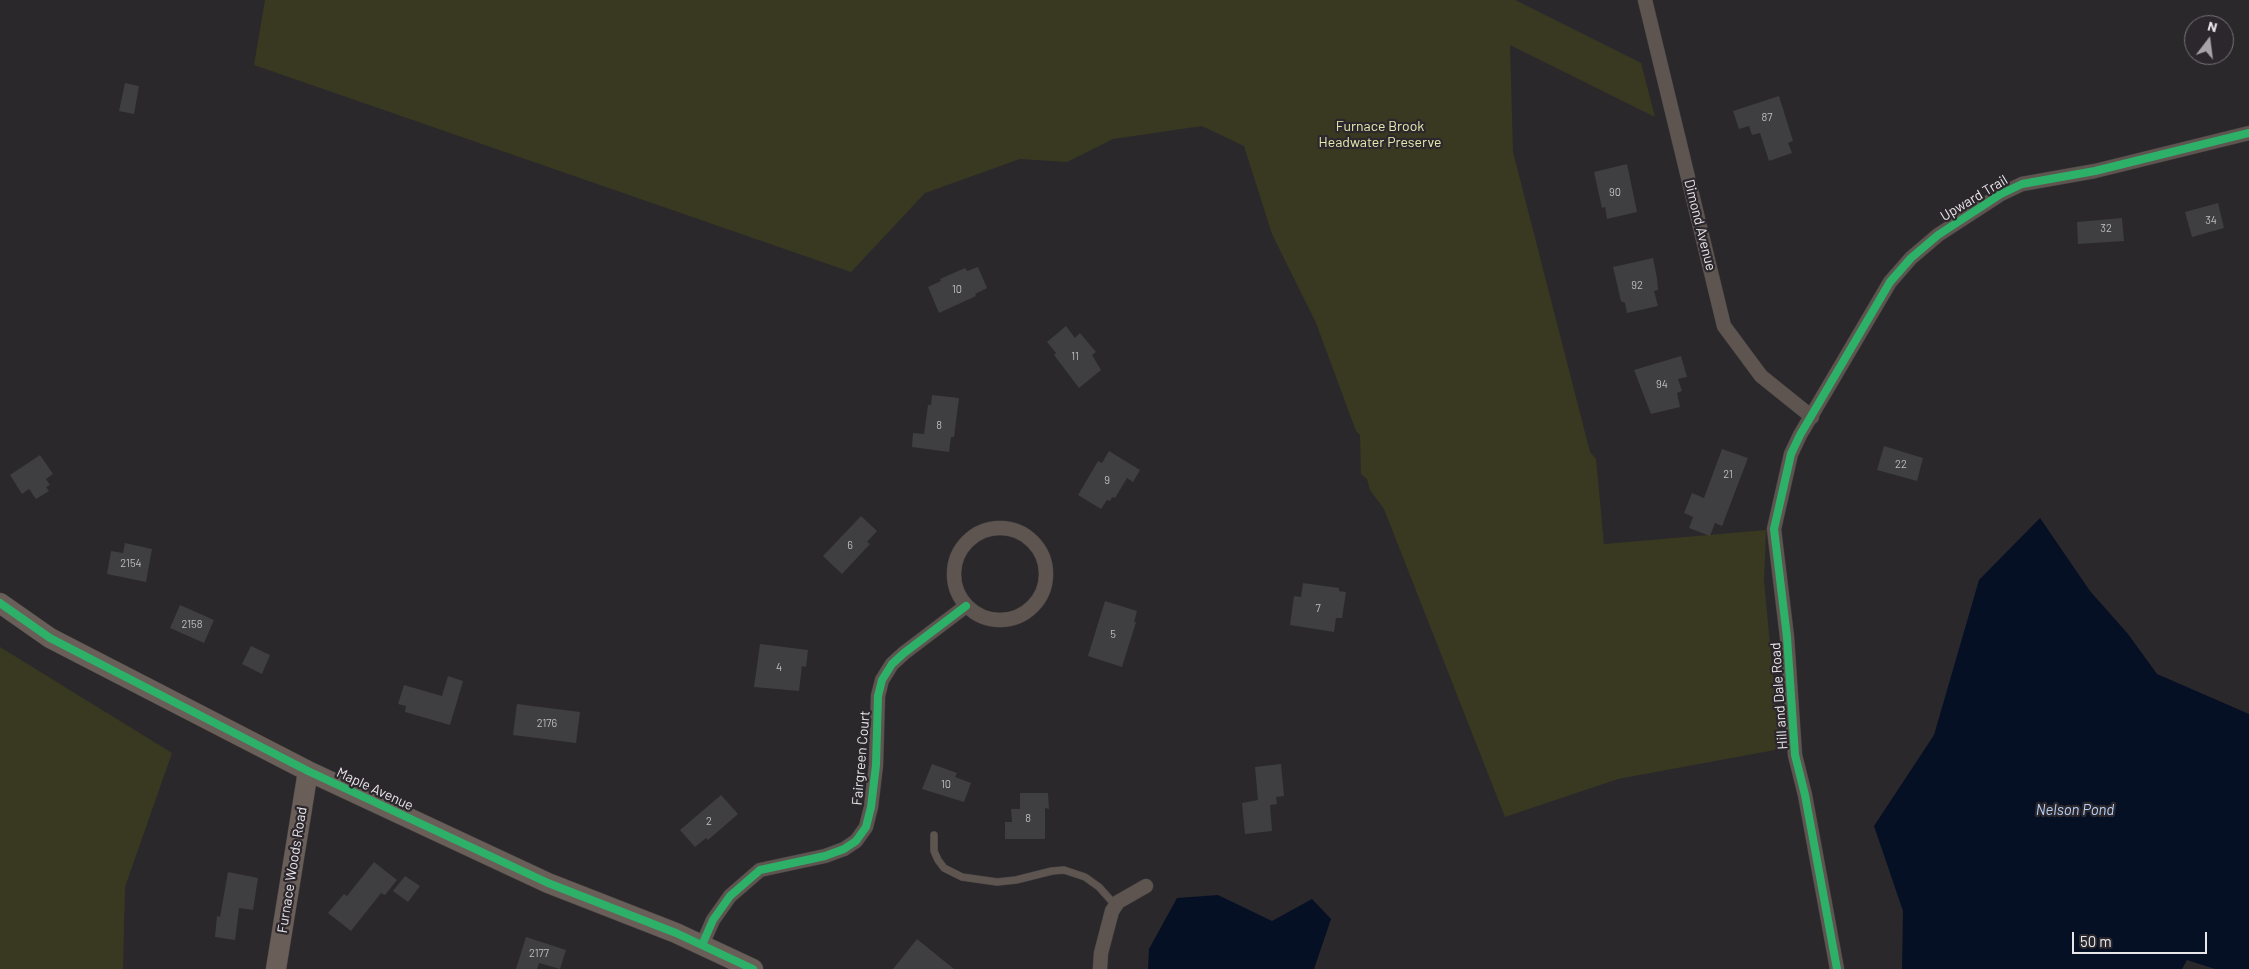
<!DOCTYPE html>
<style>
body{margin:0}
#map{position:relative;width:2249px;height:969px;overflow:hidden;background:#2a282b;font-family:Barlow,sans-serif}
canvas{display:block}
.north{position:absolute;left:2184px;top:15px;width:50px;height:50px;box-sizing:border-box;background:#2b272c;border:1px solid #777378;border-radius:50%;rotate:15deg;font-size:14px;font-weight:700;line-height:20px;text-align:center;color:#e9e6ea}
.north::after{content:'';display:block;margin:auto;width:18px;height:22px;background:#a6a4a7;clip-path:polygon(50% 0,100% 100%,50% 72%,0 100%)}
.scale{position:absolute;left:2072px;top:932px;width:135px;height:22px;box-sizing:border-box;border:2px solid #e9e6ea;border-top:0;padding-left:6px;font-size:15px;line-height:18px;white-space:nowrap;color:#e9e6ea;-webkit-text-stroke:4px #2b272c;paint-order:stroke}
</style>
<div id="map">
<canvas width="2249" height="969"></canvas>
<div class="north">N</div>
<div class="scale">50 m</div>
</div>
<script>
const ctx = document.querySelector('canvas').getContext('2d');
ctx.lineJoin = 'round';
function fill(path, color) { ctx.fillStyle = color; ctx.fill(path, 'evenodd'); }
const toPath = rows => new Path2D(rows.map(r => 'M' + r).join(''));
function strokePath(path, color, width, dash) { ctx.strokeStyle = color; ctx.lineWidth = width; ctx.lineCap = dash ? 'butt' : 'round'; ctx.setLineDash(dash || []); ctx.stroke(path); }
function write(font, color, halo, rows, align = 'center') {
  ctx.font = font + ' Barlow,sans-serif'; ctx.lineWidth = 4.5; ctx.setLineDash([]); ctx.textBaseline = 'middle'; ctx.strokeStyle = halo; ctx.fillStyle = color; for (const [text, x, y, turn = 0] of rows) {
    ctx.save(); ctx.translate(x, y); ctx.rotate((+turn || 0) * Math.PI / 180); ctx.textAlign = isNaN(turn) ? turn : align; if (halo) ctx.strokeText(text, 0, 0); ctx.fillText(text, 0, 0); ctx.restore();
  }
}
fill(toPath([
 [265,0,1515,0,1641,63,1655,117,1510,45,1513,152,1590,452,1596,459,1604,544,1766,530,1764,581,1780,749,1618,779,1505,817,1384,509,1370,490,1367,479,1361,474,1360,435,1356,431,1316,323,1272,234,1244,146,1202,126,1113,139,1067,162,1020,159,925,193,851,272,254,65],
 [0,647,172,753,125,887,123,969,0,969]
]), '#393921');
fill(toPath([
 [2040,518,2090,591,2128,634,2157,674,2249,714,2249,969,2215,969,2187,960,2182,969,1902,969,1903,911,1874,826,1934,735,1979,580],
 [1218,895,1272,921,1312,899,1331,919,1314,969,1148,969,1149,949,1177,898]
]), '#061024');
fill(toPath([
 [125,83,139,86,134,114,119,111],
 [1779,96,1793,141,1788,143,1792,153,1769,161,1760,133,1752,135,1749,126,1739,129,1733,111],
 [1627,164,1637,212,1607,219,1605,207,1602,208,1594,172],
 [2218,203,2224,228,2192,237,2185,212],
 [2122,218,2124,241,2078,244,2077,222],
 [1653,258,1657,278,1658,290,1654,291,1658,306,1627,313,1625,303,1621,301,1613,267],
 [978,267,987,288,975,294,976,296,939,313,928,287,941,281,940,279,965,268,967,271],
 [1066,326,1075,338,1080,333,1096,352,1092,355,1101,370,1079,388,1054,355,1056,353,1047,342],
 [1681,356,1687,377,1678,379,1682,391,1677,393,1680,407,1651,414,1634,370],
 [932,395,959,398,954,437,951,437,949,452,912,447,913,433,924,434,928,405,931,405],
 [1884,446,1923,458,1917,481,1877,470],
 [1722,449,1748,458,1722,526,1715,523,1710,536,1689,528,1693,517,1684,513,1692,493,1704,498],
 [1109,451,1140,470,1133,482,1127,478,1115,498,1112,497,1110,501,1107,500,1101,509,1078,495,1098,461,1102,463],
 [40,455,53,474,46,479,50,485,46,487,49,491,36,499,29,489,22,494,10,475],
 [861,516,877,531,867,542,870,544,842,574,823,556],
 [125,543,152,549,146,582,107,574,111,551,123,553],
 [1303,583,1339,588,1339,591,1346,592,1342,618,1336,618,1334,632,1290,625,1294,596,1301,597],
 [1105,601,1137,611,1134,622,1136,622,1122,667,1088,656],
 [180,605,214,620,204,643,170,628],
 [760,644,808,650,806,667,802,666,799,691,754,687],
 [251,646,270,655,262,674,242,664],
 [448,676,463,681,450,725,405,712,406,706,398,704,404,685,442,696],
 [517,704,580,712,576,743,513,735],
 [932,764,957,773,955,777,971,783,964,802,922,789],
 [1281,764,1284,796,1276,797,1277,804,1270,805,1272,831,1245,834,1242,803,1258,800,1255,767],
 [1020,793,1048,793,1049,809,1045,808,1045,839,1005,839,1005,822,1012,822,1011,809,1020,809],
 [721,795,738,814,708,840,706,838,695,847,680,830],
 [374,862,397,880,385,895,381,893,351,931,328,913,344,894,347,896],
 [228,872,258,878,253,910,239,908,235,940,215,937,217,916,220,917],
 [405,876,420,886,408,902,393,891],
 [526,937,566,950,560,969,539,963,537,969,516,969],
 [917,939,954,969,893,969]
]), '#3f3e40');
const lane = toPath([
 [934,835,934,851,938,860,944,868,962,877,997,882,1016,880,1052,871,1064,870,1085,877,1099,887,1116,906]
]);
const street = toPath([
 [1645,0,1724,326,1761,376,1812,417],
 '954 574a46 46 0 1 1 92 0a46 46 0 1 1-92 0Z',
 [702,945,713,920,730,896,760,870,825,856,844,849,856,841,866,827,871,807,876,765,878,696,882,680,892,664,904,653,966,606],
 [1100,969,1101,953,1112,911,1118,902,1146,886],
 [1837,969,1805,795,1795,755,1787,637,1774,529,1791,454,1800,435,1890,282,1911,258,1938,235,2001,194,2022,184,2095,171,2249,133]
]);
const secondary = toPath([
 [0,603,50,638,308,771,548,883,676,933,753,969],
 [276,969,308,771]
]);
strokePath(lane, '#454345', 8);
strokePath(street, '#454345', 15);
strokePath(secondary, '#454345', 21);
strokePath(lane, '#5f5550', 7);
strokePath(street, '#5f5550', 14);
strokePath(secondary, '#6a5e59', 20);
strokePath(toPath([
 [0,603,50,638,308,771,548,883,676,933,753,969],
 [702,945,713,920,730,896,760,870,825,856,844,849,856,841,866,827,871,807,876,765,878,696,882,680,892,664,904,653,966,606],
 [1837,969,1805,795,1795,755,1787,637,1774,529,1791,454,1800,435,1890,282,1911,258,1938,235,2001,194,2022,184,2095,171,2249,133]
]), '#2db169', 8);
write('11px', '#bebcc0', null, [
 ["87",1767,117],
 ["90",1615,192],
 ["34",2211,220],
 ["32",2106,228],
 ["92",1637,285],
 ["10",957,289],
 ["11",1075,356],
 ["94",1662,384],
 ["8",939,425],
 ["22",1901,464],
 ["21",1728,474],
 ["9",1107,480],
 ["6",850,545],
 ["2154",131,563],
 ["7",1318,608],
 ["2158",192,624],
 ["5",1113,634],
 ["4",779,667],
 ["2176",547,723],
 ["10",946,784],
 ["8",1028,818],
 ["2",709,821],
 ["2177",539,953]
]);
write('14px', '#e6eaae', '#2b272c', [
 ["Furnace Brook",1380,126],
 ["Headwater Preserve",1380,142]
]);
write('14px', '#e9e6ea', '#2b272c', [
 ["Upward Trail",1974,198,-31],
 ["Dimond Avenue",1700,225,76],
 ["Hill and Dale Road",1779,696,-94],
 ["Fairgreen Court",861,758,-85],
 ["Maple Avenue",375,789,25],
 ["Furnace Woods Road",292,870,-81]
]);
write('italic 15px', '#b5d1f8', '#2b272c', [
 ["Nelson Pond",2075,810]
]);
</script>
